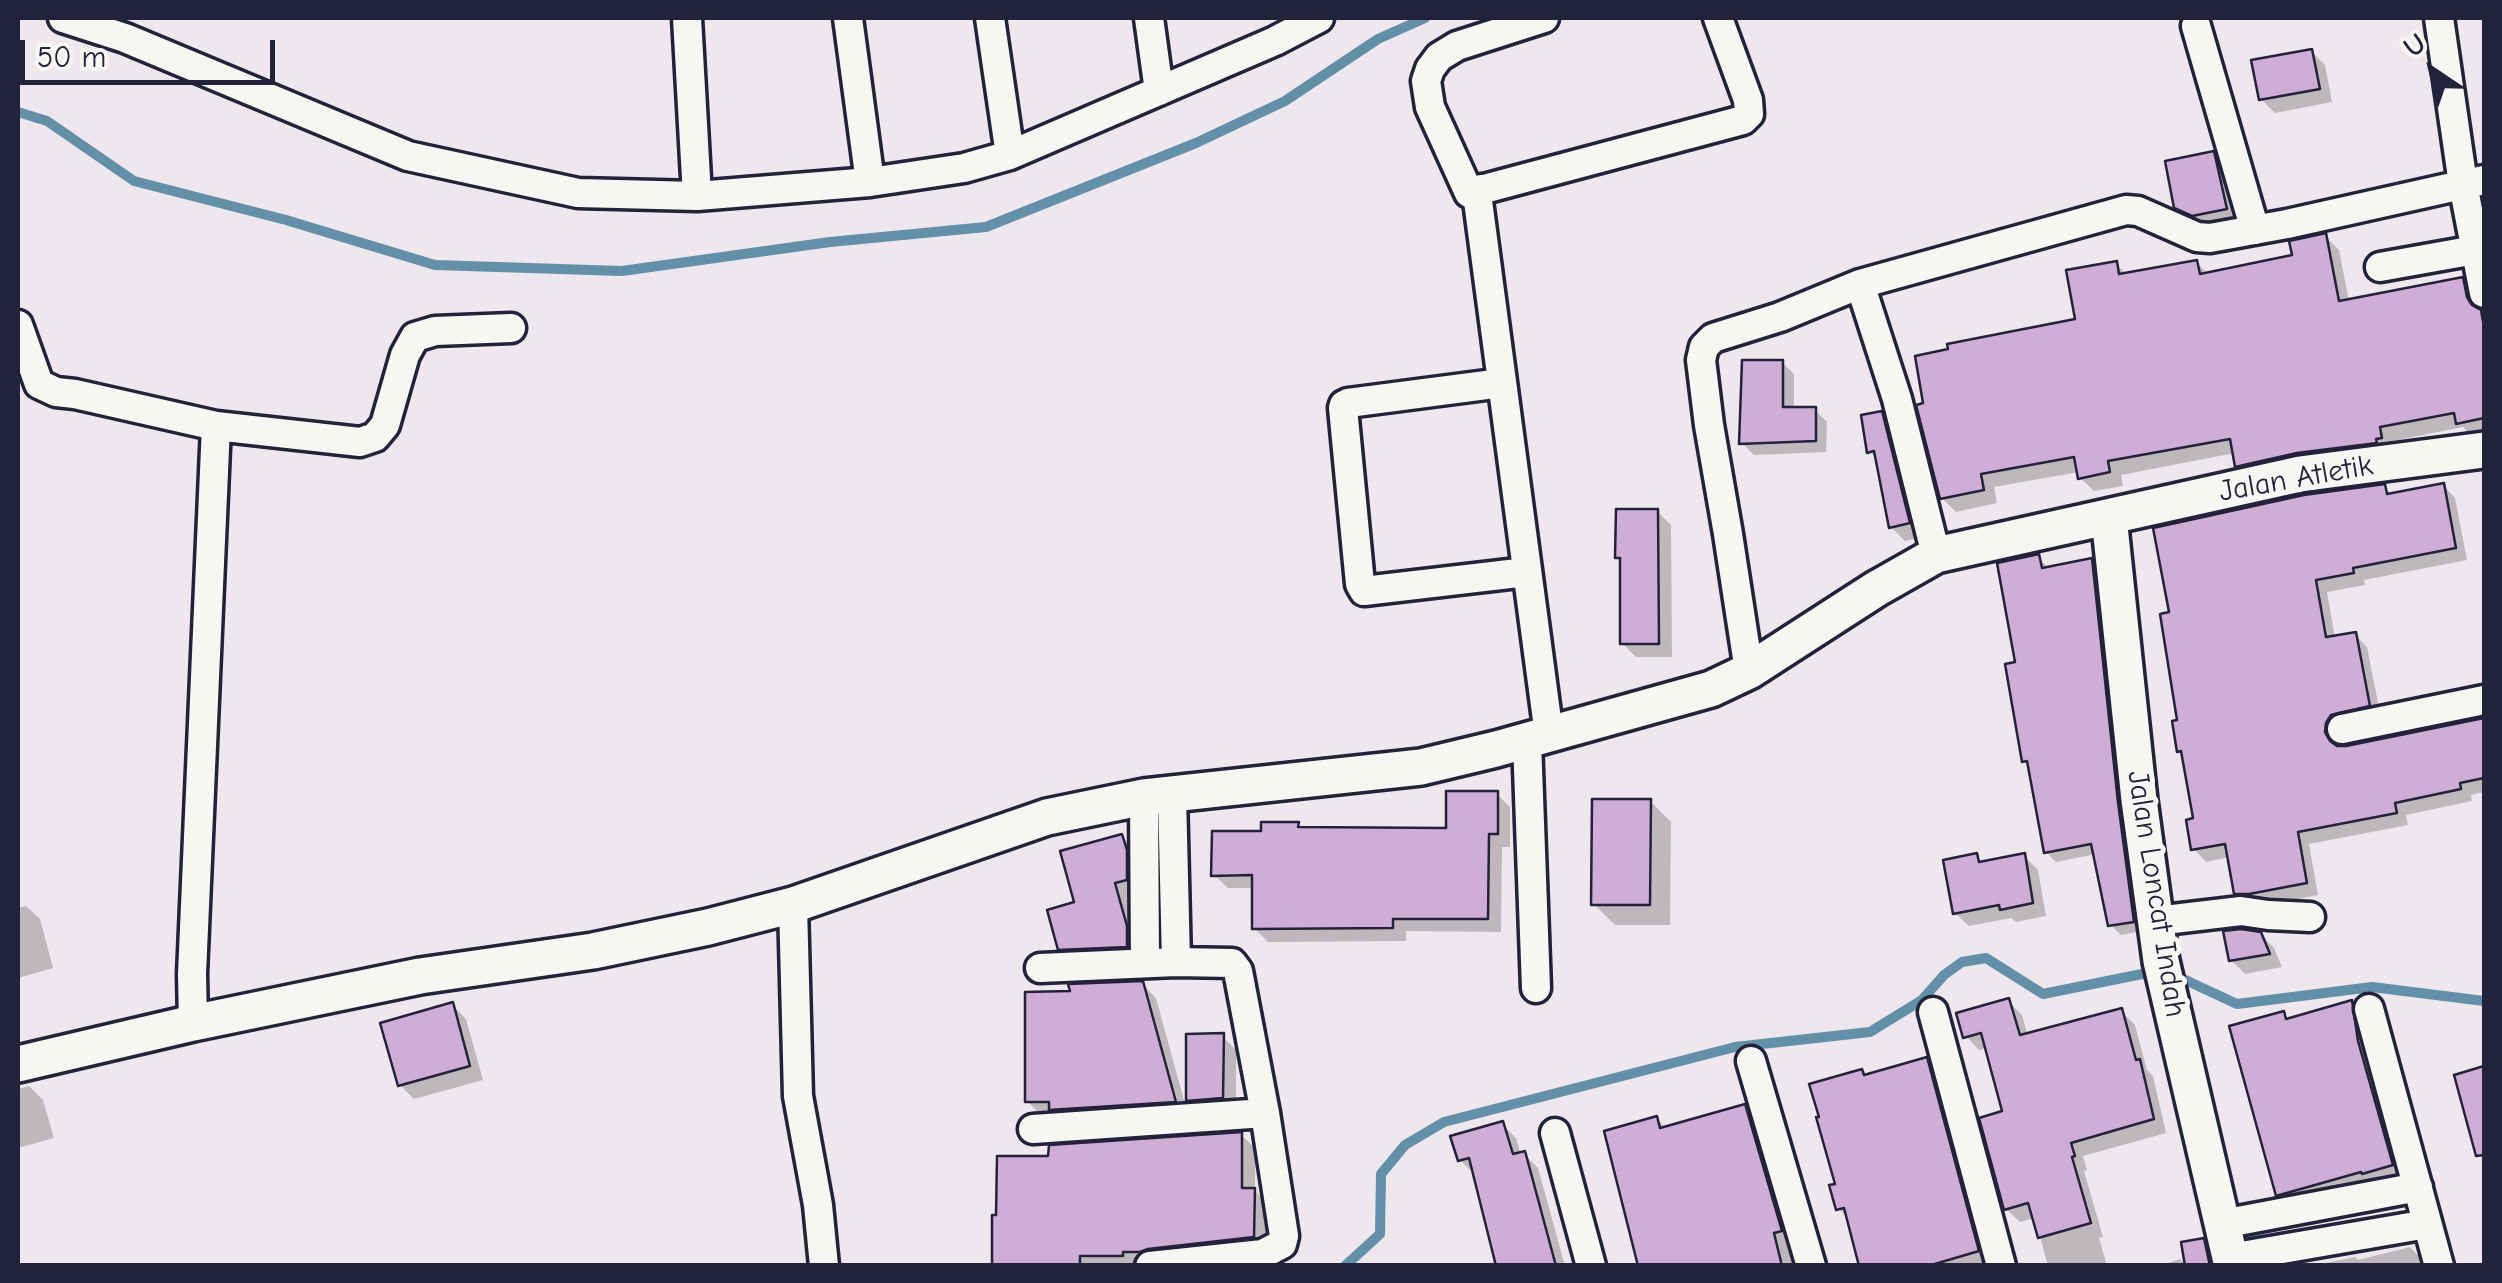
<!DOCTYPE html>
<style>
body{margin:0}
#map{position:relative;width:2502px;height:1283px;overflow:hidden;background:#eee7ed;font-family:"Comic Neue",sans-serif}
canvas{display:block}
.frame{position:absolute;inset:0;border:20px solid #22223b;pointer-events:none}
.north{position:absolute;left:2382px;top:20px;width:100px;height:100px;-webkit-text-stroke:8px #f6f6f2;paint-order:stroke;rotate:325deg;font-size:28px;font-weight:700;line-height:40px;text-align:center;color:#22223b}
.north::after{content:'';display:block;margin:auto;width:35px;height:45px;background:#22223b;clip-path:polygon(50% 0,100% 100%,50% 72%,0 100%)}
.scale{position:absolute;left:20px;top:40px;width:255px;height:45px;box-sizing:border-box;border:5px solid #22223b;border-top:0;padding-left:12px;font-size:30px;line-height:35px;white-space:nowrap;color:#22223b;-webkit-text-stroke:8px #f6f6f2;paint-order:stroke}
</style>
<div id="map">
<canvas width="2502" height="1283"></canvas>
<div class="frame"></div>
<div class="north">U</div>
<div class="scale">50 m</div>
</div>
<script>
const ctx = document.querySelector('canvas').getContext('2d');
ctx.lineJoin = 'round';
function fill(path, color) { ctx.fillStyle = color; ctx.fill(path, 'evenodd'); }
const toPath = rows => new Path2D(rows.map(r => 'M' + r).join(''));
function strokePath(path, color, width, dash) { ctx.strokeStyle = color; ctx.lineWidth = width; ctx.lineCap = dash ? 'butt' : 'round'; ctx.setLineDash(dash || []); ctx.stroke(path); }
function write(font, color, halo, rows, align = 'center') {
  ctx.font = font + ' "Comic Neue",sans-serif'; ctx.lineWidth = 10; ctx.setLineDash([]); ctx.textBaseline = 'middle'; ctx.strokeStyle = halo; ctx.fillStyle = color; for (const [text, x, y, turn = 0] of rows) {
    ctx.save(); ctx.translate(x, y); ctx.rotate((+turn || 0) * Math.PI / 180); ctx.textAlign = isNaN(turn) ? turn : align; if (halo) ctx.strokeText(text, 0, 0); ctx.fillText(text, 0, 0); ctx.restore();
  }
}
fill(toPath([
 [2311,51,2325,65,2332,102,2275,113,2261,99],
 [2213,154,2227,168,2240,222,2208,228,2191,221,2176,207],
 [2325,236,2339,250,2349,301,2462,280,2476,293,2481,313,2484,317,2484,434,2472,436,2463,427,2392,441,2394,451,2251,479,2237,466,2235,453,2121,475,2123,486,2094,491,2080,478,2079,472,1994,487,1997,503,1956,512,1942,498,2078,321,2116,264,2127,275,2196,262,2209,275,2294,257],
 [2464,291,2470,291,2476,315,2471,316],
 [1782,362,1794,374,1794,410,1815,410,1827,422,1826,452,1754,455,1742,443],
 [1881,414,1895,428,1922,537,1905,541,1891,527,1879,460,1870,452],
 [2443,485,2455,498,2467,560,2364,580,2365,585,2327,592,2335,638,2355,635,2367,647,2381,718,2337,736,2337,748,2346,749,2484,720,2484,792,2471,795,2472,801,2406,815,2408,825,2309,844,2318,895,2263,906,2250,906,2237,893,2230,857,2206,862,2194,849,2196,820,2184,755,2180,751,2384,487,2392,495],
 [1657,511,1671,525,1672,657,1636,657,1622,643,1622,562,1617,557],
 [2038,557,2049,569,2091,560,2101,570,2143,931,2121,935,2111,925,2096,854,2056,862,2046,852,2030,767,2024,761,2018,664],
 [1497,794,1510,807,1510,847,1502,847,1501,932,1406,931,1406,941,1268,942,1254,928,1255,888,1228,888,1214,875,1263,834,1298,825,1302,829,1448,830],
 [1650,801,1671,822,1670,925,1615,925,1594,904],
 [1122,837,1135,850,1140,893,1127,897,1140,942,1140,960,1075,962,1061,948,1077,904],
 [1976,856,1984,864,2024,856,2038,870,2046,916,2016,922,2011,918,1969,926,1955,913],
 [26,906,40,919,53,968,18,978,18,908],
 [2260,934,2274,948,2282,967,2245,974,2231,960],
 [1142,984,1156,998,1188,1115,1041,1115,1027,1101,1073,993],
 [2008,1001,2022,1015,2028,1036,2121,1011,2135,1025,2147,1070,2153,1076,2166,1133,2083,1156,2087,1170,2084,1171,2103,1237,2099,1238,2107,1266,2048,1266,2035,1218,2020,1222,2006,1209,2005,1113,1987,1048,1979,1050,1966,1036],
 [2351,1003,2369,1021,2410,1184,2297,1213,2279,1195,2283,1014,2290,1020],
 [452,1005,466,1019,483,1080,414,1099,400,1085],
 [1222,1036,1236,1050,1236,1111,1202,1114,1188,1100],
 [1926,1060,1940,1074,1991,1266,1862,1266,1849,1219,1839,1209,1839,1185,1862,1072,1867,1077],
 [29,1086,43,1100,54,1138,18,1148,18,1089],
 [1745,1107,1759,1121,1799,1266,1640,1266,1656,1119,1667,1129],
 [1502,1124,1516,1138,1521,1155,1524,1154,1538,1168,1565,1266,1499,1266,1474,1174,1460,1160],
 [1241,1135,1255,1148,1255,1191,1268,1204,1267,1250,1154,1266,995,1266,1051,1159],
 [2203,1241,2209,1247,2214,1266,2188,1266],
 [2410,1247,2428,1266,2311,1266,2355,1257,2358,1260],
 [2180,1259,2187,1266,2159,1266]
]), '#0003');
strokePath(toPath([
 [18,112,47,121,134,181,286,220,435,265,622,271,830,242,986,227,1196,143,1285,101,1378,39,1425,18],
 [2173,977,2181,978,2237,1004,2372,987,2484,1001],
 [1345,1266,1380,1234,1381,1174,1405,1145,1444,1122,1735,1047,1870,1032,1922,1000,1944,975,1962,962,1986,958,2043,994,2142,974,2156,976]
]), '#638fa8', 10);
const building = toPath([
 [2312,49,2320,89,2259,100,2251,60,2312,49],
 [2214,151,2227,209,2192,216,2174,208,2165,161,2214,151],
 [2326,233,2339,301,2463,277,2467,297,2472,305,2481,310,2484,327,2484,418,2456,424,2454,413,2380,427,2382,438,2376,439,2377,443,2297,453,2235,467,2230,439,2108,461,2110,472,2078,479,2074,457,1981,474,1984,490,1940,499,1916,405,1923,403,1915,356,1948,349,1947,344,2075,319,2066,270,2117,261,2119,274,2197,260,2200,274,2292,255,2289,241,2326,233],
 [1742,360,1783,360,1783,407,1816,407,1816,441,1739,444,1742,360],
 [1882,411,1910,523,1889,528,1874,451,1867,453,1861,415,1882,411],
 [2444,483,2456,548,2353,568,2354,573,2316,580,2326,637,2356,632,2370,706,2331,715,2326,723,2325,732,2330,741,2337,746,2346,746,2484,718,2484,778,2460,783,2461,789,2395,803,2397,813,2298,832,2307,883,2249,894,2234,894,2225,844,2191,850,2186,820,2193,818,2181,751,2177,752,2172,721,2177,720,2160,614,2169,612,2153,528,2304,495,2385,484,2387,494,2444,483],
 [1616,509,1658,509,1659,644,1620,644,1620,558,1615,558,1616,509],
 [2039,554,2042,568,2092,558,2118,802,2134,922,2108,926,2091,844,2044,853,2027,761,2022,762,2005,664,2015,662,1997,563,2039,554],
 [1446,791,1498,791,1498,834,1489,834,1488,919,1393,919,1393,928,1252,929,1252,875,1211,876,1212,831,1261,831,1261,822,1299,822,1298,827,1446,828,1446,791],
 [1592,799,1651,799,1650,905,1591,905,1592,799],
 [1122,834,1127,850,1127,880,1115,883,1127,926,1127,947,1058,950,1047,910,1074,902,1060,851,1122,834],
 [1977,853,1979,862,2025,853,2033,903,2000,910,1999,905,1953,914,1943,860,1977,853],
 [2241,929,2261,932,2270,954,2229,961,2223,931,2241,929],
 [1143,981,1176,1102,1049,1110,1049,1102,1025,1102,1025,992,1070,991,1068,984,1143,981],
 [2009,998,2020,1035,2122,1008,2136,1060,2140,1059,2154,1119,2071,1143,2075,1156,2072,1157,2091,1223,2038,1238,2028,1203,2004,1210,1979,1118,2002,1111,1981,1033,1963,1038,1956,1013,2009,998],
 [2352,1000,2358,1041,2393,1165,2362,1174,2361,1172,2276,1196,2229,1026,2284,1011,2286,1019,2352,1000],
 [453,1002,470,1066,398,1086,380,1023,453,1002],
 [1224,1033,1223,1098,1186,1101,1186,1034,1224,1033],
 [1927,1057,1979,1251,1928,1266,1859,1266,1844,1208,1836,1210,1829,1185,1835,1184,1816,1117,1819,1117,1809,1084,1862,1069,1864,1075,1927,1057],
 [2484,1066,2484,1155,2476,1156,2454,1075,2484,1066],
 [1745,1104,1782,1231,1774,1233,1782,1266,1638,1266,1604,1131,1657,1116,1660,1128,1745,1104],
 [1503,1121,1513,1154,1525,1151,1556,1266,1496,1266,1469,1158,1458,1161,1450,1136,1503,1121],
 [1242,1132,1242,1188,1255,1188,1254,1237,1148,1249,1140,1252,1123,1252,1123,1256,1080,1256,1080,1266,992,1266,992,1215,996,1215,997,1156,1048,1156,1049,1145,1242,1132],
 [2204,1238,2210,1266,2185,1266,2181,1242,2204,1238]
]);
fill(building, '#d0add7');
strokePath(building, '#22223b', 2.5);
const minor = toPath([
 [63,18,125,38,408,156,578,193,697,196,870,182,964,168,1010,155,1275,41,1319,18],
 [687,18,697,196],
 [848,18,870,182],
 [990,18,1010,155],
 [1149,18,1159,91],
 [1544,18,1457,46,1439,57,1430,69,1426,81,1430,107,1469,193,1743,120,1749,114,1748,100,1718,18],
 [2439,18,2463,184,2484,293],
 [2196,26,2255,230],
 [1481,189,1478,201,1549,735],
 [2380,267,2475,250],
 [1860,284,1897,399,1936,555],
 [18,325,39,384,56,392,75,394,216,426,192,974,193,1023],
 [1494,384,1348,403,1344,405,1343,408,1360,584,1364,591,1518,573],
 [216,426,360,442,375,437,385,425,405,355,415,337,435,331,511,328],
 [1749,671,1728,534,1709,425,1701,360,1704,347,1713,338,1780,317,1860,284,2126,210,2138,211,2197,237,2210,238,2287,224,2484,180],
 [2342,729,2484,700],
 [1527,741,1536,988],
 [1172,794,1176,962],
 [1144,797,1145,963],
 [793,905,798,1096,818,1205,824,1266],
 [2156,921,2241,911,2268,915,2310,917],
 [1040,968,1176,962,1232,963,1238,971,1265,1113,1284,1236,1282,1244,1263,1254,1150,1266],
 [2369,1009,2439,1266],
 [1933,1012,2001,1266],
 [1751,1061,1811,1266],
 [1033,1129,1265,1113],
 [1555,1133,1591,1266],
 [2222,1224,2418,1187],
 [2230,1258,2427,1224]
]);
const tertiary = toPath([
 [2109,517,2139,800,2161,961,2232,1266],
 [18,1064,193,1023,420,976,593,951,708,927,793,905,1047,817,1144,797,1421,767,1496,749,1711,689,1749,671,1876,589,1936,555,2300,474,2484,450]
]);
strokePath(minor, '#22223b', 35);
strokePath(tertiary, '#22223b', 42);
strokePath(minor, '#f6f6f2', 28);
strokePath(tertiary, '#f6f6f2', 35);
write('30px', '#22223b', '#f6f6f2', [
 ["Jalan Atletik",2296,479,-10],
 ["Jalan Loncat Indah",2156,894,81]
]);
</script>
